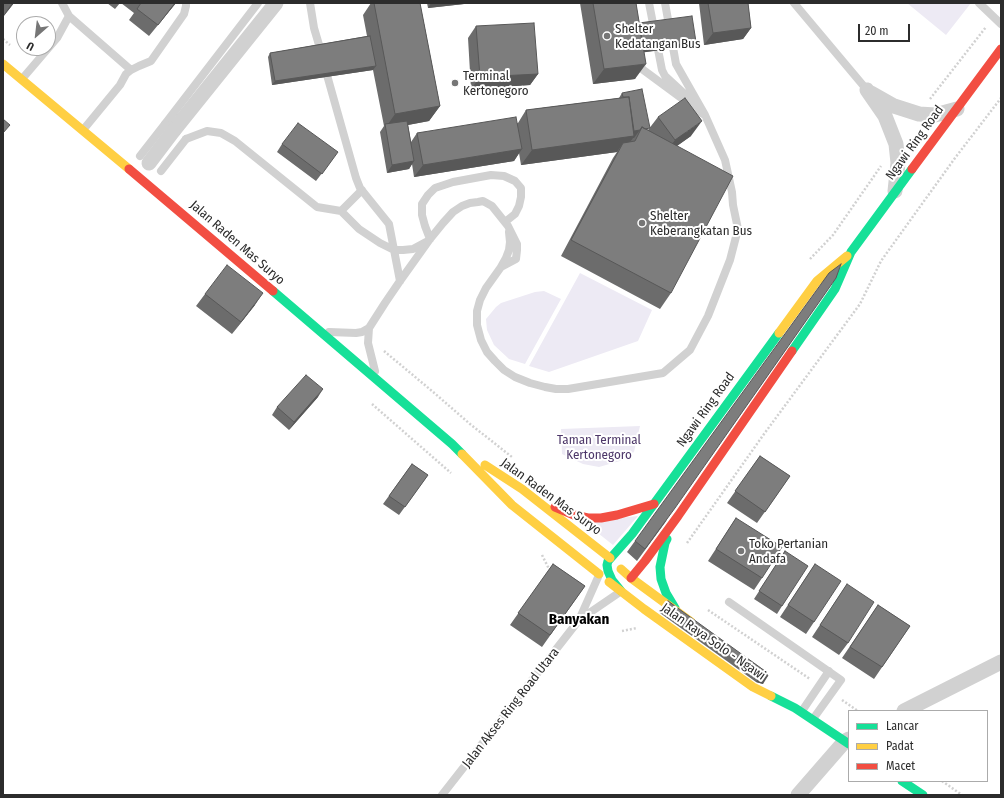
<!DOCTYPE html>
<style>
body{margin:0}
#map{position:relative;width:1004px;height:798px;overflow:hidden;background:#fff;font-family:"Fira Sans Condensed",sans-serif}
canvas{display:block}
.frame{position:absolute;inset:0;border:4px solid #2c2c2c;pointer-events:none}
.legend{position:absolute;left:848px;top:710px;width:140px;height:72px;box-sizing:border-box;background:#fff;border:1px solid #ababab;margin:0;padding:5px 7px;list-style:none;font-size:12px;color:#2c2c2c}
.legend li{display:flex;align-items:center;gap:8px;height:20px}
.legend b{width:20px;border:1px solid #ababab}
.north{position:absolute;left:16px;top:16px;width:40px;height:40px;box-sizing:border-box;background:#fff;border:1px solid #ababab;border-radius:50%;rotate:208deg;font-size:11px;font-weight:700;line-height:16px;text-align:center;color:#2c2c2c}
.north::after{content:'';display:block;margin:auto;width:14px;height:18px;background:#767676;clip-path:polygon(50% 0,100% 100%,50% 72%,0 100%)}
.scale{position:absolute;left:858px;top:24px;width:52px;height:18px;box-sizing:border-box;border:2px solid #2c2c2c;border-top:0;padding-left:5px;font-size:12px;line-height:14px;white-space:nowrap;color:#2c2c2c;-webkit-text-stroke:3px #fff;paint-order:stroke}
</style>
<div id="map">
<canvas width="1004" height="798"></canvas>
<div class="frame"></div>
<ul class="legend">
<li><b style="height:5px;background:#16e098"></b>Lancar</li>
<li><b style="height:5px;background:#ffcf43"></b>Padat</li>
<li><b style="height:5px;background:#f24e42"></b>Macet</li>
</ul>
<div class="north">U</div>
<div class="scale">20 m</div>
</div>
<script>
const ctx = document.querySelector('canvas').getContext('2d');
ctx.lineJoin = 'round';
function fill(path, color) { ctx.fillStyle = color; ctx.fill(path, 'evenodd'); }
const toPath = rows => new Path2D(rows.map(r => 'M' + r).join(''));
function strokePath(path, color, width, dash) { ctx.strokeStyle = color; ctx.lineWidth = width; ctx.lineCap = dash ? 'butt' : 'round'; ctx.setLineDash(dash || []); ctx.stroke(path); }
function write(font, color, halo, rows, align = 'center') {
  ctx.font = font + ' "Fira Sans Condensed",sans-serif'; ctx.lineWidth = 4; ctx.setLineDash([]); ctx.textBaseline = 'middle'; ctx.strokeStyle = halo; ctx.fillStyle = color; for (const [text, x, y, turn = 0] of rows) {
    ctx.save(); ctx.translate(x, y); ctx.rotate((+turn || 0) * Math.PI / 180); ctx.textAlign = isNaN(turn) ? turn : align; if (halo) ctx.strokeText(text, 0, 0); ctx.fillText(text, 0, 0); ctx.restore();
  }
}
fill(toPath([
 [907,3,971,3,946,35],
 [580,273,652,310,638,341,549,372,529,366],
 [544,291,561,299,525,364,509,359,494,345,487,330,486,319,496,307,501,303,535,292],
 [640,426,634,452,620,461,599,467,583,464,562,454,561,429],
 [638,516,613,545,584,522]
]), '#edeaf4');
strokePath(toPath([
 [3,39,10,45],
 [930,99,986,27],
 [810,259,833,235,881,166],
 [384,351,432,391,470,424,512,457],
 [372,404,451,473],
 [687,543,764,434,860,304,881,261,955,158,1001,98],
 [542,555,549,569,552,571],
 [708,610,810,679],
 [622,631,637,628],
 [842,700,858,711],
 [942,781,962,795]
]), '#d1d1d1', 2.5, [2, 2]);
strokePath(toPath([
 [62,3,69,16],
 [310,3,314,28,322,55],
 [649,3,662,70,665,76,678,88,690,99],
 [794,3,867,90],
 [979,3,1001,24],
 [640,59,642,69,703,114],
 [325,68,356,178,360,188,389,224,400,281],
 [131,70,139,66,151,61,184,14,186,6,186,3],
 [22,79,57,38,69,16,131,70,126,74,120,85,83,130],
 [165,124,258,3],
 [186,139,207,131,221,133,235,141,317,207,341,211,362,190],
 [341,211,359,229,380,243,394,250,403,250,413,249,426,242],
 [430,239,425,226,422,215,422,204,428,195,435,188,453,182,491,175,504,176,515,181,521,188,521,197,519,206,515,214,505,222],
 [501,267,506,258,509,250,510,242,509,232],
 [329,332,356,333,362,332,369,328],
 [375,371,368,343,369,328,385,303,400,281,430,239,443,223,453,212,462,206,470,203,478,202,483,201,492,206,508,226,517,244,517,250,516,259,501,267,486,288,480,300,477,311,477,325,481,340,487,352,495,361,504,370,515,377,530,383,545,387,556,389,568,389,663,373,690,350,708,316,730,260,738,229,733,205,732,192,725,160,705,115,676,64,665,3],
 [729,602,841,680,813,719],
 [579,620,620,592],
 [802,711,829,671],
 [442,795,579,620,599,575]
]), '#d1d1d1', 8);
strokePath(toPath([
 [867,90,885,116,896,144,898,163,895,191],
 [871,93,894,106,919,114,935,115,957,109],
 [174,130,276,3],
 [904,711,1001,662],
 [798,795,845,741,849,739]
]), '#d1d1d1', 15);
strokePath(toPath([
 [273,291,452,444,462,454],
 [792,351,835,289,851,252,912,169],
 [667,539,665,543,660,567,661,579,666,593,675,608],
 [621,591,612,580,608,571,607,565,608,561,632,534,779,333],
 [771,696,795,708,849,744],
 [902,781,923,795]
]), '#16e098', 9);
strokePath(toPath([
 [3,64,129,169],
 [779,333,817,281,847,256],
 [462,454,512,505,599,574],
 [485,465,522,489,610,558],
 [621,569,631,578,691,622],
 [609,582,644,609,753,687,771,696]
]), '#ffcf43', 9);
strokePath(toPath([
 [129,169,273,291],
 [912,169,1001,49],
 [555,507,574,515,588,518,601,518,617,515,654,504],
 [631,578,645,561,678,516,792,351]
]), '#f24e42', 9);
strokePath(toPath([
 [140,156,165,124],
 [161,171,186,139]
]), '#d1d1d1', 8);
strokePath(toPath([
 [149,163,174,130]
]), '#d1d1d1', 15);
fill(toPath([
 [3,3,14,3,3,17],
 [107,3,120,3,115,9],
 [121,3,176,3,149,36,129,20,134,13],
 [371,3,420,3,440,106,429,121,408,125,411,142,417,133,518,123,526,110,619,98,622,93,648,130,658,117,691,136,677,146,671,293,660,309,561,256,613,158,617,152,521,165,519,153,514,161,414,177,412,164,409,169,387,173,380,132,384,126,373,70,272,85,268,57,270,53,367,36,363,15],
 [427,3,473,3,428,8],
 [580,3,636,3,639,23,693,46,644,52,635,79,593,84],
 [699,3,748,3,751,28,743,39,704,45],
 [476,26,538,74,530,85,471,89,468,38],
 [282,144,332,160,316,181,277,152],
 [205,294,255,305,232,334,196,306],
 [318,397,289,430,272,415,277,407],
 [760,456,790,476,757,523,727,503],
 [412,464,428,475,399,515,383,504],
 [736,518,762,578,754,590,708,561],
 [667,520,637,561,627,552,635,541],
 [785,551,782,606,777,614,754,599],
 [553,564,585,586,542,647,510,625],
 [815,564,814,622,806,634,780,617],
 [847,584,848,643,839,655,812,637],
 [665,605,765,671,763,684,756,682,660,613],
 [878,605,910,626,874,679,842,658]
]), '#6c6c6c');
fill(toPath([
 [12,3,14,3,3,17,3,16],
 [175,3,176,3,149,36,158,25],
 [431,3,473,3,428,8],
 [751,28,743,39,704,45,713,33],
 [696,42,693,46,631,54,633,50],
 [646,64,635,79,593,84,604,69],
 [376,66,373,70,272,85,275,81],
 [538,74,530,85,471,89,480,77],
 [440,106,429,121,386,129,386,127,395,114],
 [702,121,691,136,664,155,675,140],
 [640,130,634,138,633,138,624,151,623,143,617,152,521,165,532,150],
 [522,149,514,161,414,177,423,165],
 [414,161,409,169,387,173,392,165],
 [263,293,255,305,232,334,241,322],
 [323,389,318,397,289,430,294,422],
 [762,674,768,676,763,684,756,682]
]), '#585858');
const building = toPath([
 [141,3,175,3,158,25,137,9,141,3],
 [374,3,420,3,440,106,395,114,374,3],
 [593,3,636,3,646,64,604,69,593,3],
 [708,3,748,3,751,28,713,33,708,3],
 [692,16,696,42,643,49,639,23,692,16],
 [534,23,538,74,480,77,476,26,534,23],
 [370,36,376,66,275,81,270,53,370,36],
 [642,89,650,128,645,129,642,127,640,130,634,131,629,97,623,97,622,93,642,89],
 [629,97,634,136,532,150,526,110,629,97],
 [685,98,702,121,675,140,658,117,685,98],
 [516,117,522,149,423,165,417,133,516,117],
 [3,119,10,125,3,133,3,119],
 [407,121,414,161,392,165,385,124,407,121],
 [298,123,338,152,322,174,282,144,298,123],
 [642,127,733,176,671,293,571,240,623,143,635,141,642,127],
 [841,264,836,278,675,508,645,549,635,541,829,273,841,264],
 [227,265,263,293,241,322,205,294,227,265],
 [306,375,323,389,294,422,277,407,306,375],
 [760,456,790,476,765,512,735,491,760,456],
 [412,464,428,475,405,507,389,496,412,464],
 [736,518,782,547,762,578,716,549,736,518],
 [785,551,808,566,782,606,759,591,785,551],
 [553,564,585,586,550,635,518,613,553,564],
 [815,564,841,581,814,622,788,605,815,564],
 [847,584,874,602,848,643,820,625,847,584],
 [668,601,765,671,768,676,762,674,665,605,668,601],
 [878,605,910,626,882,667,850,647,878,605]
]);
fill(building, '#7d7d7d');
strokePath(building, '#585858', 1);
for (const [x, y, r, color] of [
 [607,36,4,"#767676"],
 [455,83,4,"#767676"],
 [642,223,4,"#767676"],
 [741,551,4,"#767676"]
]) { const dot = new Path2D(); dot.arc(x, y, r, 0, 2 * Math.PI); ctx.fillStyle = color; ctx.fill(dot); strokePath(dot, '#fff', 1.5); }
write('13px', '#2c2c2c', '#fff', [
 ["Shelter",615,29],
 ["Kedatangan Bus",615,44],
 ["Terminal",463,76],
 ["Kertonegoro",463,91],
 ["Shelter",650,216],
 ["Keberangkatan Bus",650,231],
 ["Toko Pertanian",749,544],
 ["Andafa",749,559]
], 'left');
write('13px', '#2c2c2c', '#fff', [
 ["Ngawi Ring Road",915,143,-54],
 ["Jalan Raden Mas Suryo",237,243,41],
 ["Ngawi Ring Road",706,410,-54],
 ["Jalan Raden Mas Suryo",551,497,36],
 ["Jalan Raya Solo - Ngawi",713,642,35],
 ["Jalan Akses Ring Road Utara",511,708,-52]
]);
write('13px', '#4d3769', '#fff', [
 ["Taman Terminal",599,440],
 ["Kertonegoro",599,455]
]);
write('bold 15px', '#000', '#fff', [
 ["Banyakan",579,620]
]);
</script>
